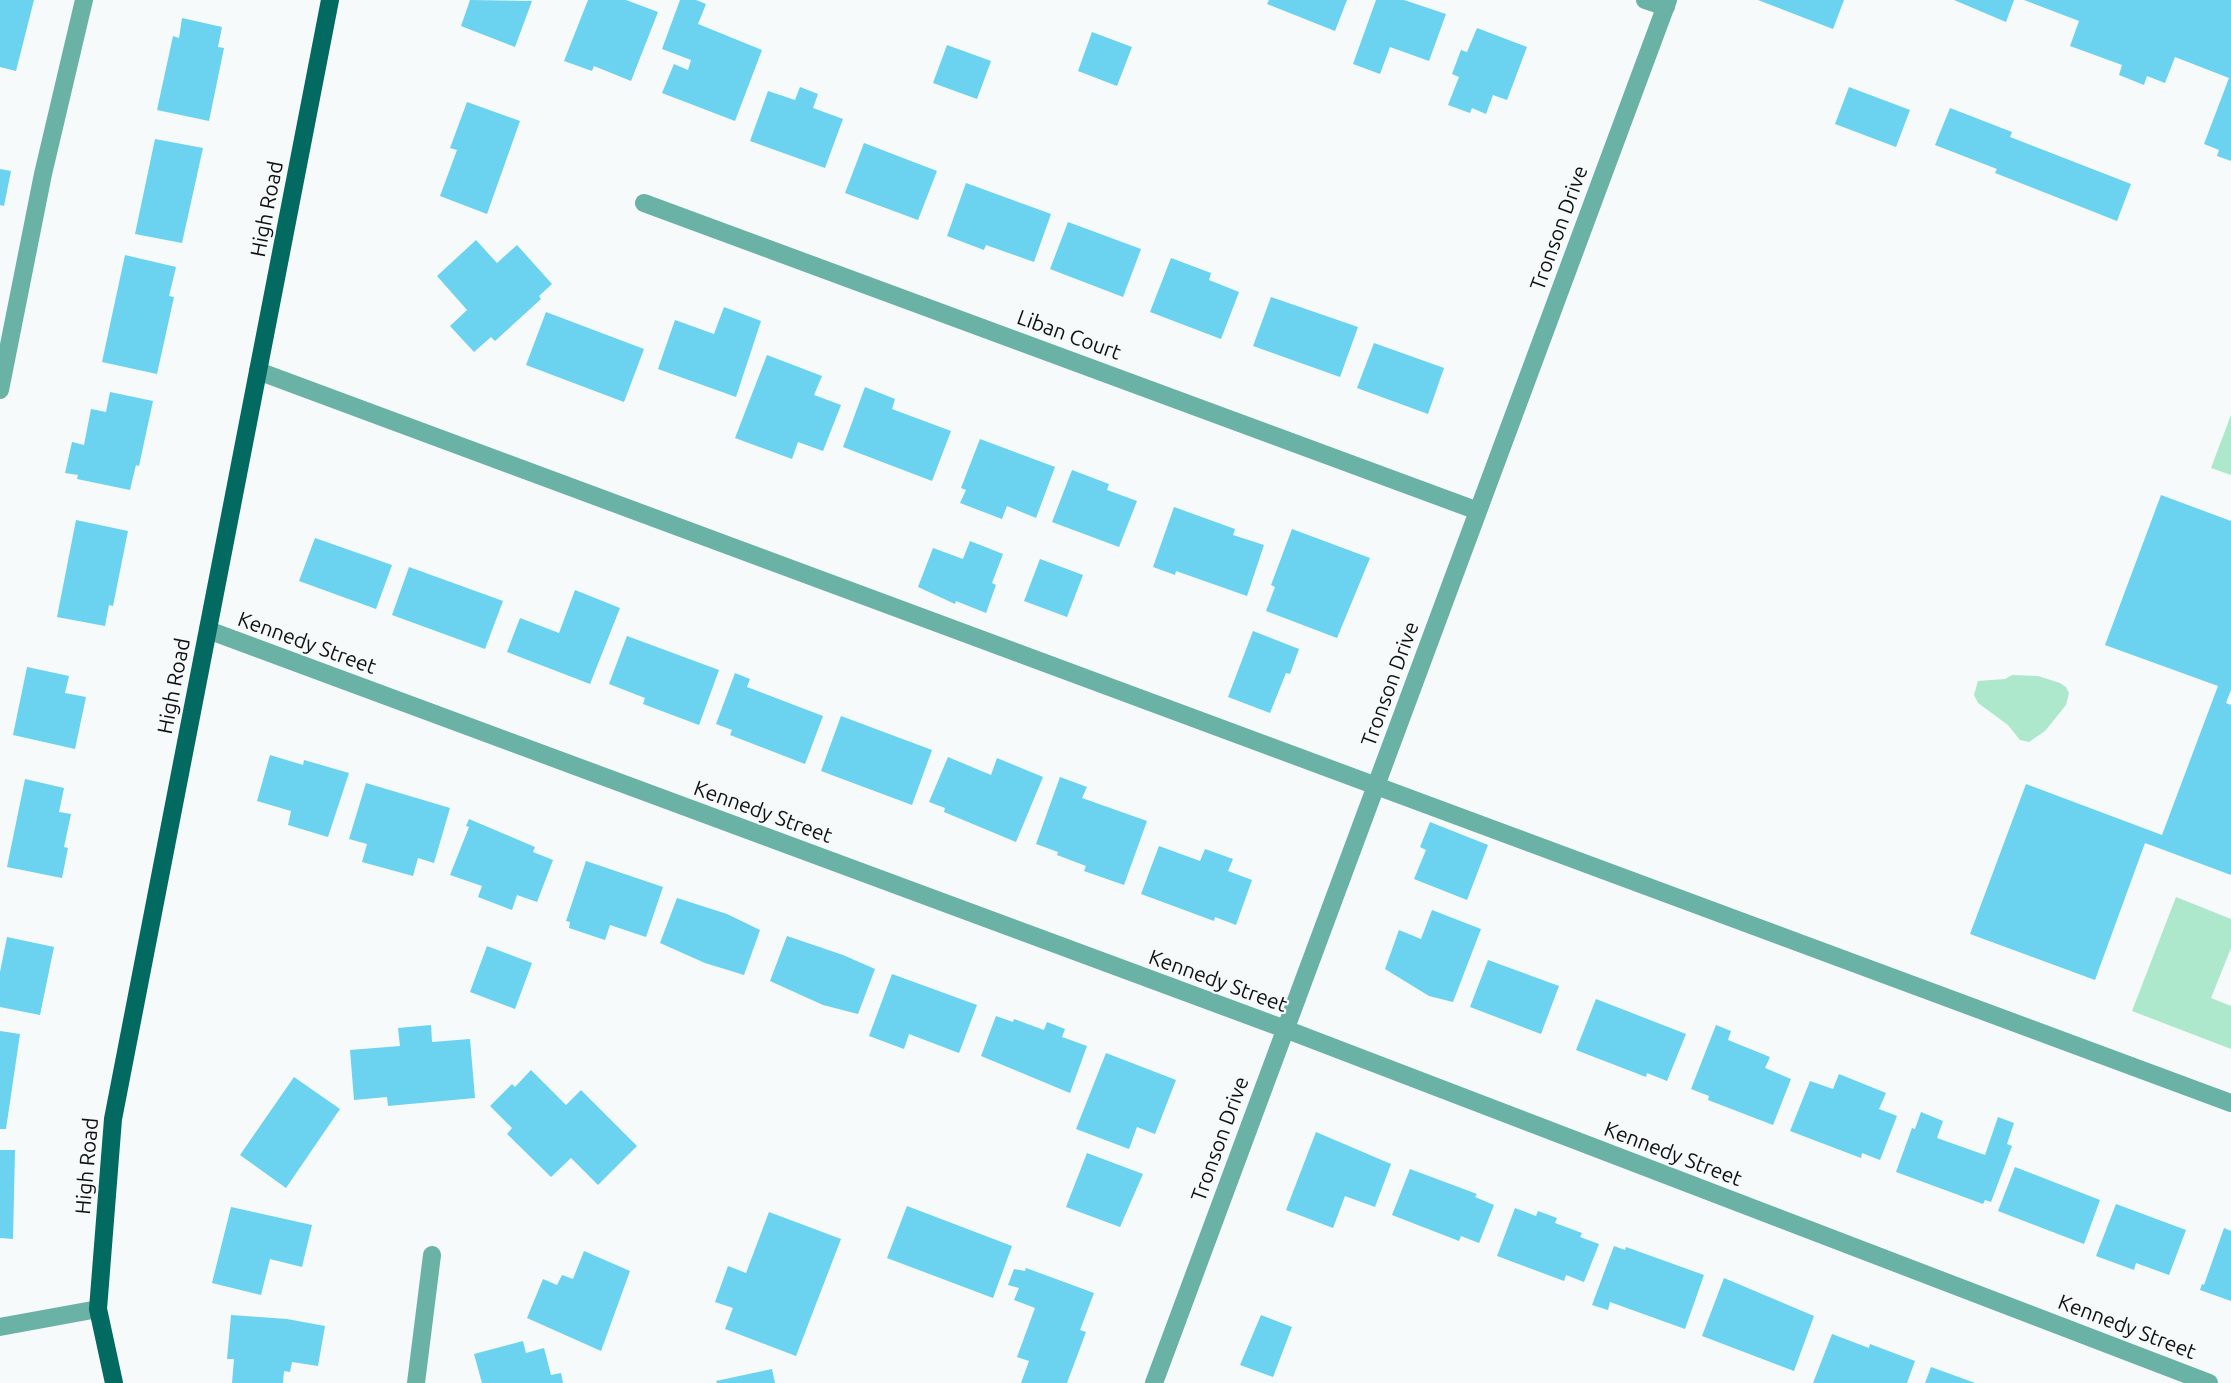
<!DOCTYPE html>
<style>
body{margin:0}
canvas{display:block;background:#f6fafa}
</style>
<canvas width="2231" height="1383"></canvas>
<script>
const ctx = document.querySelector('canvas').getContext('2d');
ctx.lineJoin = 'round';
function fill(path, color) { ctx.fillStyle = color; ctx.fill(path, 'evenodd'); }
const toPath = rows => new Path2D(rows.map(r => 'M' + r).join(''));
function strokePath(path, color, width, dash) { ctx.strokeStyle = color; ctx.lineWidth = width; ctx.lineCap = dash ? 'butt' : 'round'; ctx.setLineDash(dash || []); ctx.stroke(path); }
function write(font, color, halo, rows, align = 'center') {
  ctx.font = font + ' Ubuntu,sans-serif'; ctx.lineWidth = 4.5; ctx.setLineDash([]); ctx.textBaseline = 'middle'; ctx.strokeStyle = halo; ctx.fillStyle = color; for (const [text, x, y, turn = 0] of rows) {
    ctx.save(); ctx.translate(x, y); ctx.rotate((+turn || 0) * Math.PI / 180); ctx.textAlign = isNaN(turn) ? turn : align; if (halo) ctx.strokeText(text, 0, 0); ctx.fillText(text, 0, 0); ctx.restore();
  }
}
fill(toPath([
 [2231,415,2231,475,2211,468],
 [2012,675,2038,676,2060,683,2066,687,2069,693,2066,705,2045,731,2029,742,2020,740,2008,725,1978,703,1974,695,1978,681,2005,679],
 [2176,897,2231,919,2231,948,2211,998,2231,1006,2231,1049,2132,1011]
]), '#ade7cc');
fill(toPath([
 [0,0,34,0,16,71,0,67],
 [470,0,532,1,515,47,461,26],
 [588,0,626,0,658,12,631,81,594,66,592,71,564,61],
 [680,0,696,0,706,4,698,24,762,50,735,121,662,93,674,64,688,70,691,60,662,49],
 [1269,0,1347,0,1335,31,1267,4],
 [1376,0,1404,0,1446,14,1429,61,1390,47,1380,74,1353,64],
 [1758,0,1844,0,1833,29],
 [1954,0,2014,0,2006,22],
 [2024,0,2231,0,2231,161,2217,156,2219,150,2204,144,2229,78,2175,57,2165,83,2147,76,2144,85,2119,75,2122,65,2070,46,2079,21],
 [182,18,222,27,218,47,224,48,209,121,157,110,173,36,179,38],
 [1477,28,1527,47,1507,100,1493,95,1486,114,1472,108,1470,113,1448,105,1459,77,1452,74,1461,50,1467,52],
 [1092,32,1132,47,1117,86,1078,71],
 [947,45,991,61,977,99,933,83],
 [800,87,818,94,813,108,843,119,825,168,750,141,768,91,795,100],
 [1849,87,1910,110,1896,147,1835,124],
 [467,102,520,121,487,214,440,196,457,150,450,148],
 [1950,108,2012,132,2010,137,2131,184,2117,221,1995,173,1997,169,1935,145],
 [155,139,203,148,182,243,135,234],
 [864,143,937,171,918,220,845,193],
 [0,169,11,171,4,206,0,205],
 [966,183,1051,214,1034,262,986,245,984,250,947,236],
 [1068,222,1141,249,1123,297,1050,269],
 [476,240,497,263,517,245,552,284,539,296,541,299,495,341,491,337,474,352,450,326,467,310,437,276],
 [125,255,176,267,169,296,174,297,157,374,102,362],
 [1171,258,1211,273,1209,280,1239,292,1221,339,1150,312],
 [1271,297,1358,327,1340,377,1253,346],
 [724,307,761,321,736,397,658,369,675,320,714,334],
 [546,312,644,349,624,402,526,365],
 [1374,343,1444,368,1428,414,1357,388],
 [767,355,822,376,814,395,841,405,823,451,798,442,792,459,735,438],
 [865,387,895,399,892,409,951,431,932,481,843,447],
 [110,392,153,401,139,466,136,465,130,490,77,479,78,475,65,473,72,442,84,445,91,409,106,412],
 [980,439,1055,467,1036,518,1007,506,1002,519,960,503,966,490,961,488],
 [1072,470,1109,484,1107,490,1137,501,1119,547,1052,522],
 [2161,495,2231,521,2231,690,2226,703,2231,705,2231,875,2145,843,2095,980,1970,934,2026,784,2162,835,2218,686,2105,645],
 [1174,507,1235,529,1233,535,1264,545,1247,596,1176,571,1175,575,1153,567],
 [76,520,128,531,113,606,109,605,105,626,57,617],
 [1292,529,1370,558,1337,638,1266,611,1275,587,1271,585],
 [315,538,392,565,376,609,299,581],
 [970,541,1003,554,992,583,996,585,986,613,956,601,955,604,918,587,933,548,963,559],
 [1040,559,1083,575,1067,617,1024,601],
 [409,567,503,601,485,649,392,615],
 [575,590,620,608,590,684,507,652,520,618,559,633],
 [1253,631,1299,649,1290,674,1286,673,1270,713,1228,697],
 [627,636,719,670,699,725,643,704,645,698,609,684],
 [27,667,69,676,65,693,86,697,75,749,13,735],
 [735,673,750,679,747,687,823,716,805,764,730,735,732,730,716,724],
 [841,716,932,750,912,805,821,771],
 [270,755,303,765,304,760,349,773,328,837,288,825,291,811,257,801],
 [948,757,991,775,997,758,1043,777,1016,842,944,812,945,808,929,802],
 [1060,777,1087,787,1082,798,1147,821,1124,885,1084,871,1086,866,1057,855,1058,852,1036,844],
 [25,779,64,788,59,812,71,814,64,847,68,848,62,878,7,867],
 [366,783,450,808,434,863,418,858,413,876,362,862,367,844,349,839],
 [469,819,535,847,533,852,553,860,537,902,517,895,512,910,478,897,482,886,450,875,469,827,466,826],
 [1430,822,1488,845,1467,900,1414,879,1426,850,1420,847],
 [1159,846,1200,861,1205,849,1233,859,1228,871,1252,880,1236,925,1215,917,1214,921,1141,894],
 [586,861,663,887,646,937,610,925,605,940,569,928,570,922,566,921],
 [677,898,727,914,760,930,744,975,705,963,660,943],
 [1432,910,1481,929,1453,1002,1429,996,1385,969,1399,930,1421,939],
 [787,936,843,955,875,969,858,1014,823,1005,770,981],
 [7,937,54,947,40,1015,0,1007,0,972],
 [487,946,532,963,515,1009,470,992],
 [1488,960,1559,986,1541,1034,1470,1007],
 [892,974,977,1005,959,1053,909,1034,904,1049,869,1036],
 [1596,999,1686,1034,1667,1081,1647,1073,1646,1077,1576,1050],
 [996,1016,1013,1022,1014,1019,1044,1030,1047,1022,1065,1029,1062,1037,1087,1046,1070,1093,981,1056],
 [431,1025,432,1042,470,1039,475,1098,388,1106,387,1097,354,1100,350,1050,400,1046,398,1028],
 [1716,1025,1731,1031,1728,1040,1770,1057,1765,1068,1791,1079,1773,1125,1708,1100,1709,1096,1691,1089],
 [0,1031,20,1034,6,1129,0,1129],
 [1106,1053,1176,1080,1155,1134,1137,1127,1129,1149,1076,1129],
 [531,1070,566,1105,581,1090,637,1146,598,1185,571,1158,551,1177,507,1134,512,1128,490,1106,512,1084,515,1087],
 [1839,1074,1886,1093,1879,1109,1897,1116,1880,1160,1862,1153,1861,1158,1790,1131,1810,1081,1833,1089],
 [294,1077,340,1109,286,1188,240,1155],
 [1921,1112,1943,1121,1937,1138,1985,1155,1998,1117,2014,1123,2007,1144,2012,1146,1991,1202,1985,1200,1983,1204,1896,1172,1912,1128,1915,1129],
 [1316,1132,1391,1164,1375,1207,1345,1196,1333,1228,1286,1210],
 [0,1150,15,1150,13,1239,0,1238],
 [1087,1153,1143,1174,1120,1227,1066,1207],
 [2015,1167,2100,1200,2084,1244,1998,1211],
 [1410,1169,1477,1194,1475,1197,1494,1205,1479,1243,1461,1236,1459,1241,1392,1215],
 [2116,1204,2186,1230,2169,1275,2136,1263,2134,1270,2096,1256],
 [907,1206,1012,1246,993,1298,887,1258],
 [231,1207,312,1225,302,1267,270,1259,261,1295,212,1283],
 [1515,1208,1536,1216,1538,1211,1557,1218,1555,1223,1582,1233,1580,1237,1599,1244,1584,1282,1566,1275,1564,1281,1497,1256],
 [769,1212,841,1239,796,1356,725,1329,733,1308,715,1302,728,1266,746,1273],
 [2224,1228,2231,1231,2231,1301,2200,1290,2202,1284,2204,1285],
 [1614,1246,1625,1250,1626,1247,1704,1275,1685,1329,1610,1302,1608,1310,1592,1305],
 [584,1251,630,1271,601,1351,527,1318,543,1279,557,1285,562,1275,573,1279],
 [1026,1268,1094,1293,1080,1330,1086,1332,1067,1383,1021,1383,1029,1361,1017,1357,1035,1308,1014,1300,1019,1288,1008,1285,1014,1269,1025,1271],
 [1724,1278,1814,1316,1794,1371,1702,1336],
 [231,1315,287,1319,325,1326,318,1366,292,1362,290,1372,284,1371,283,1383,232,1383,234,1359,227,1359],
 [1261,1315,1292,1327,1273,1377,1240,1365],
 [1832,1334,1869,1348,1870,1344,1915,1361,1907,1383,1813,1383],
 [523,1341,526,1353,544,1348,551,1375,561,1373,563,1383,482,1383,474,1354],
 [1931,1367,1975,1383,1925,1383],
 [772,1369,775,1383,717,1383,716,1381]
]), '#6bd2ef');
strokePath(toPath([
 [1645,0,1666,7],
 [644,203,1478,511],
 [258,371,2231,1103],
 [0,390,43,174,84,0],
 [208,630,1285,1029,2209,1383],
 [0,1327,98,1309],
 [416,1383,432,1255],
 [1154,1383,1668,0]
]), '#6bb2a6', 18);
strokePath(toPath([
 [114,1383,98,1309,113,1119,330,0]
]), '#026a60', 18);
write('21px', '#101212', '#f6fafa', [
 ["High Road",267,209,-79],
 ["Tronson Drive",1559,228,-70],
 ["Liban Court",1069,335,20],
 ["Kennedy Street",307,643,20],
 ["Tronson Drive",1390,684,-70],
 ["High Road",174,686,-79],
 ["Kennedy Street",763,812,20],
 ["Kennedy Street",1218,981,20],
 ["Tronson Drive",1220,1139,-70],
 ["Kennedy Street",1673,1154,21],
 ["High Road",87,1166,-85],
 ["Kennedy Street",2127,1327,21]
]);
</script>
